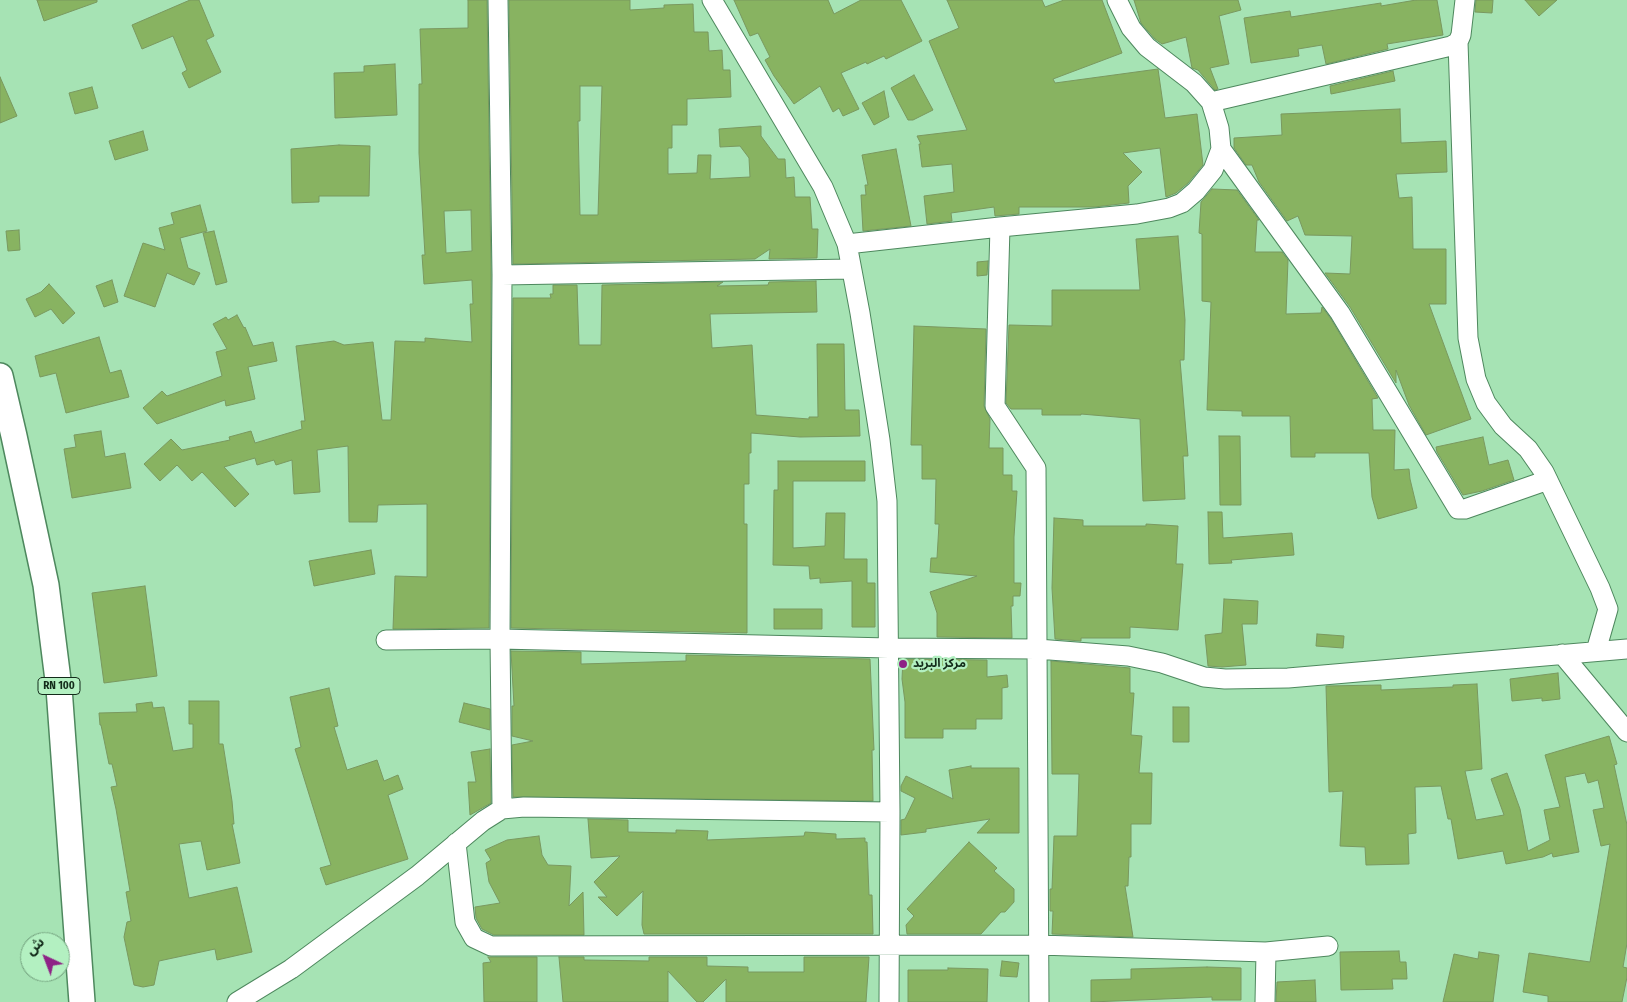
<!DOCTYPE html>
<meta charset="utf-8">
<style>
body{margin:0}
#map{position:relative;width:1627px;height:1002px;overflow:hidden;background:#a6e3b4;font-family:"Fira Sans Condensed","Noto Sans Arabic",sans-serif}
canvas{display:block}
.north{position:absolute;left:20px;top:932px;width:50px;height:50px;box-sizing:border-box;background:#b3f0c1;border:1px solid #73a17e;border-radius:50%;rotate:317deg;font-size:14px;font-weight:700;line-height:20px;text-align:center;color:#132b1a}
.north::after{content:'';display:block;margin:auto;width:18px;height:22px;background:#8e2286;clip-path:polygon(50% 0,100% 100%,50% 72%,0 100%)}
</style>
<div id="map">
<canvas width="1627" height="1002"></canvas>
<div class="north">ش</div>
</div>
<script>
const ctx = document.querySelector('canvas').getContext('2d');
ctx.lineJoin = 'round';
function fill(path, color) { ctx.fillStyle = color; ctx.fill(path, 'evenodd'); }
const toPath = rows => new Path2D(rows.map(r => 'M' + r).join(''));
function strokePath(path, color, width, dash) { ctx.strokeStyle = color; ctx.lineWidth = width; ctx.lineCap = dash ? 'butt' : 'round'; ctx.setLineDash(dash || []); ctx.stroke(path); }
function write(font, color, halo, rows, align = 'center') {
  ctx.font = font + ' "Fira Sans Condensed","Noto Sans Arabic",sans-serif'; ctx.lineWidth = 4.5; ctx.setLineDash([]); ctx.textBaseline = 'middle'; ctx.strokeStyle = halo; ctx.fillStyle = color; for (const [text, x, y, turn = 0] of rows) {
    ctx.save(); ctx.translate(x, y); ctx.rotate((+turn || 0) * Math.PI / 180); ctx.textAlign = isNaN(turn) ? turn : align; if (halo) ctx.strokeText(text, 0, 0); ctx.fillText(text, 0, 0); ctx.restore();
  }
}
const building = toPath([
 [37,0,97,0,97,2,44,21,37,0],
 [190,0,199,0,214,36,206,40,221,72,189,88,182,73,187,70,173,36,142,49,132,25,190,0],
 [468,0,487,0,491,275,489,628,393,629,395,576,427,577,427,504,378,505,377,522,349,522,348,446,317,450,320,492,294,494,292,460,276,465,274,460,257,465,255,458,224,467,249,494,235,507,202,472,192,481,177,465,160,481,144,464,171,439,182,450,230,440,229,437,251,431,255,443,302,429,301,421,305,421,296,346,334,341,344,345,373,342,382,420,391,420,395,341,425,342,425,338,472,342,470,304,473,304,472,280,424,284,422,255,425,255,419,153,419,84,422,84,420,29,468,28,468,0],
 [471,210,472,251,446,253,444,211,471,210],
 [509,0,630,0,630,10,664,8,664,5,693,4,694,32,708,32,709,51,722,50,723,70,730,70,731,97,687,99,687,125,672,125,672,148,668,148,668,174,697,173,698,155,711,155,710,179,750,177,749,158,740,146,720,147,719,129,761,126,761,136,778,159,785,159,786,178,794,177,795,197,810,197,812,229,818,229,817,258,769,259,770,249,755,259,513,264,509,0],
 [580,86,602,86,598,215,580,215,578,121,580,121,580,86],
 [734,0,828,0,834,14,861,0,901,0,922,41,886,59,884,56,867,64,866,62,841,73,859,109,843,116,839,108,833,112,820,86,794,104,774,76,765,60,770,57,758,33,750,36,734,0],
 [947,0,1042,0,1045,7,1064,0,1102,0,1122,53,1053,79,1055,83,1158,69,1165,118,1197,114,1203,165,1188,183,1176,193,1166,197,1160,148,1123,153,1142,172,1128,186,1129,203,1094,207,1019,207,1019,214,995,216,994,207,951,213,952,221,927,224,924,196,954,192,952,164,922,167,919,144,921,144,917,136,967,130,929,41,959,28,947,0],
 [1134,0,1238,0,1241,10,1219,16,1229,64,1210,68,1218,89,1215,90,1198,70,1192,68,1186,37,1162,44,1155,39,1141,23,1134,0],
 [1416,0,1437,0,1443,35,1387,44,1388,49,1326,64,1322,45,1298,49,1299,56,1251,63,1244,18,1290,11,1291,17,1381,3,1381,6,1416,0],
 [1476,0,1493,0,1492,13,1475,12,1476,0],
 [1525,0,1557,0,1539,16,1525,0],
 [395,64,397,115,335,118,334,73,364,72,364,66,395,64],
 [1393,71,1395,81,1331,94,1330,86,1393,71],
 [914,75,933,110,913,120,908,120,891,88,914,75],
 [0,77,17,116,0,123,0,77],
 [92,87,98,108,75,114,69,93,92,87],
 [884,91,889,117,874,125,862,103,884,91],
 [1400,109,1401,143,1446,141,1447,172,1396,174,1399,198,1412,197,1413,249,1446,249,1446,304,1429,304,1471,419,1426,435,1409,405,1396,370,1396,383,1350,307,1325,273,1350,274,1352,236,1305,235,1298,216,1287,221,1259,182,1252,165,1246,165,1234,148,1234,138,1282,135,1281,114,1400,109],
 [143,131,148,150,115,160,109,141,143,131],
 [339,145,370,146,369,196,319,196,319,202,292,203,291,149,339,145],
 [896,149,911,226,863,231,861,195,866,195,865,185,868,185,862,155,896,149],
 [1212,189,1237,190,1259,220,1257,220,1255,252,1282,252,1288,260,1286,314,1321,313,1322,307,1331,319,1378,398,1372,399,1373,430,1395,430,1394,470,1409,469,1410,479,1417,508,1378,519,1372,497,1369,453,1315,453,1315,457,1291,457,1290,416,1242,416,1242,411,1207,410,1211,302,1202,301,1202,234,1199,233,1201,202,1212,189],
 [200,205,207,231,180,238,188,268,200,273,194,285,167,273,155,307,124,296,143,243,165,250,159,228,174,224,171,213,200,205],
 [19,230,20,250,8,251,6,231,19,230],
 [214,231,227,282,216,285,203,233,214,231],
 [1178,236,1185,320,1184,360,1180,360,1188,456,1183,456,1185,499,1143,501,1140,419,1081,414,1081,415,1042,415,1042,409,1011,409,1006,403,1009,325,1052,326,1052,290,1140,290,1136,239,1178,236],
 [988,261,987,275,977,276,977,262,988,261],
 [112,280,118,302,104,307,96,286,112,280],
 [816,281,817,312,710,314,712,348,752,345,756,415,809,419,809,417,818,417,817,344,844,344,845,410,859,410,860,436,800,437,751,433,751,453,749,453,749,484,744,484,744,524,747,524,747,633,511,628,513,298,551,298,550,294,553,294,553,285,577,285,579,345,601,345,602,285,723,282,717,286,768,285,769,282,816,281],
 [49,284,75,313,63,324,51,309,35,317,26,299,41,292,49,284],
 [237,315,244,328,245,327,253,346,273,342,277,361,248,367,255,399,226,406,225,400,157,424,143,408,162,391,167,396,222,376,216,352,227,349,213,324,226,317,228,320,237,315],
 [914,326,986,329,984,406,990,419,989,448,1003,448,1003,475,1012,475,1012,491,1017,491,1014,537,1014,583,1021,583,1020,596,1013,596,1013,606,1011,606,1012,638,937,637,937,613,930,592,977,576,930,572,931,558,937,558,939,524,935,524,936,479,922,479,922,445,911,445,914,326],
 [99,337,110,373,121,370,129,397,66,413,56,373,40,377,35,356,99,337],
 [101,431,105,457,125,453,131,488,72,498,64,449,76,447,74,435,101,431],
 [1219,436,1240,436,1241,505,1220,505,1219,436],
 [1483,437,1489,465,1508,460,1514,480,1482,491,1463,495,1437,452,1436,447,1483,437],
 [778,461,865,461,865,481,793,481,793,548,825,546,826,513,845,513,844,559,867,559,867,583,875,583,875,627,852,627,852,581,820,583,820,578,810,579,809,566,773,565,774,490,778,490,778,461],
 [1208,512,1222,512,1223,538,1292,533,1294,555,1231,560,1232,563,1209,564,1208,512],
 [1054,518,1083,520,1083,526,1146,526,1146,524,1178,526,1176,564,1183,564,1178,630,1130,627,1130,638,1081,638,1081,641,1055,639,1052,588,1054,518],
 [371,550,375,574,314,586,309,561,371,550],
 [145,586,157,676,104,683,92,593,145,586],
 [1224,599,1258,601,1257,624,1242,624,1246,665,1222,667,1208,666,1205,635,1222,633,1224,599],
 [774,609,822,609,822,629,774,629,774,609],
 [1317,634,1344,636,1343,648,1316,646,1317,634],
 [511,651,581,652,581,664,686,661,686,655,870,659,874,750,872,750,873,801,513,797,512,745,533,741,512,736,512,706,514,706,511,651],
 [903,659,987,660,987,677,1007,675,1008,687,1002,688,1002,719,976,719,976,729,943,729,943,738,905,738,905,702,902,679,903,659],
 [1051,661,1130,668,1130,693,1134,693,1131,735,1142,736,1139,773,1152,773,1151,824,1131,824,1131,857,1129,857,1128,886,1125,886,1133,937,1052,934,1053,911,1050,911,1050,889,1052,889,1054,836,1077,836,1079,774,1052,774,1051,661],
 [1558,673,1560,699,1542,701,1542,698,1512,701,1510,679,1558,673],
 [1477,684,1482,769,1465,771,1476,820,1504,815,1491,779,1507,773,1520,809,1528,851,1550,840,1544,810,1560,807,1545,755,1609,736,1617,764,1614,765,1627,825,1627,943,1623,967,1627,968,1627,977,1622,1002,1548,1002,1548,996,1523,992,1529,953,1590,962,1610,844,1601,846,1593,810,1604,808,1598,780,1588,783,1585,773,1565,777,1579,852,1553,857,1552,853,1543,857,1506,864,1503,851,1458,859,1451,819,1448,819,1441,786,1415,787,1416,833,1408,834,1409,864,1366,865,1365,847,1340,846,1343,791,1329,792,1326,686,1381,685,1381,690,1453,687,1453,685,1477,684],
 [329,688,338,726,334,727,347,770,377,760,384,781,398,775,403,789,388,795,408,859,326,885,320,868,331,865,295,749,301,747,290,697,329,688],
 [189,701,219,701,219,744,223,744,232,801,234,824,232,824,240,863,207,870,201,841,179,844,189,898,237,887,252,952,217,960,215,949,159,961,154,985,143,987,134,985,124,937,127,922,131,921,126,892,130,891,116,809,111,787,117,786,112,764,109,764,101,725,100,725,99,713,137,712,136,704,152,702,153,708,164,707,173,751,193,748,193,724,189,724,189,701],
 [464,703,490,709,490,730,459,722,464,703],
 [1173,707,1189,707,1189,742,1173,742,1173,707],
 [490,749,491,803,470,815,468,782,476,782,471,752,490,749],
 [971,766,971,768,1019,768,1019,833,977,833,990,819,926,829,926,832,901,835,901,820,905,819,915,798,901,791,901,786,906,776,953,799,949,770,971,766],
 [588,819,628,820,628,832,676,833,676,830,708,831,707,840,804,836,805,832,836,834,836,839,865,838,865,842,867,842,869,895,872,895,873,934,644,934,642,925,643,891,617,916,598,897,607,897,594,882,620,856,591,858,588,819],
 [539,836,542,855,548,865,571,866,569,906,583,892,584,935,494,935,482,929,476,918,475,907,500,903,489,882,486,863,491,860,485,850,507,840,539,836],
 [969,842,997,868,994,871,1014,889,1014,902,1005,912,1001,912,981,934,907,934,906,925,914,916,907,909,969,842],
 [1399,951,1400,962,1406,962,1407,979,1392,979,1393,989,1341,990,1340,952,1399,951],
 [1479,952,1499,955,1493,1002,1443,1002,1454,954,1478,959,1479,952],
 [488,957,537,957,537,1002,484,1002,483,963,491,962,488,957],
 [559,957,584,957,584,960,649,961,649,957,707,957,707,966,748,967,748,972,804,972,804,957,869,957,866,1002,726,1002,726,979,703,1002,697,1002,668,971,668,1002,563,1002,559,957],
 [1002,961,1019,963,1017,977,1000,976,1002,961],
 [1207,967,1241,968,1241,1000,1212,1000,1212,997,1091,1002,1091,980,1131,979,1131,969,1207,967],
 [948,968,988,969,987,1002,908,1002,908,970,948,970,948,968],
 [1315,980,1316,1002,1276,1002,1277,982,1315,980]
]);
fill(building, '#88b361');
strokePath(building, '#79985f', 1);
const minor = toPath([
 [498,0,502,275,500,639,502,809],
 [712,0,823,187,847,244,860,313,880,440,887,501,890,812,889,1002],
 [1458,42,1468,338,1476,379,1486,403,1503,426,1528,449,1544,472,1600,588,1608,609,1596,651],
 [1211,102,1451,46,1458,42,1461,35,1465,0],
 [1221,149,1340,313,1458,509,1465,509,1548,480],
 [1000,227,995,406,1036,468,1039,1002],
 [847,244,1000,227,1137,214,1169,208,1182,203,1196,191,1213,170,1221,149,1219,128,1211,102,1194,83,1147,47,1131,28,1117,0],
 [502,275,851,269],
 [386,640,500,639,889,648,1037,649,1128,656,1162,663,1204,677,1225,679,1288,678,1627,649],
 [1562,654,1627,732],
 [456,843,465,922,474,938,491,946,1038,945,1266,952,1328,946],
 [237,1002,291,969,417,876,483,821,502,809,524,807,890,812],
 [1265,1002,1266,952]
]);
const major = toPath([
 [0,376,14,436,46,585,59,688,82,1002]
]);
strokePath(minor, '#4e885e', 21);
strokePath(major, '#4e885e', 28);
strokePath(minor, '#fff', 19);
strokePath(major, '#fff', 25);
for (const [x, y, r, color] of [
 [903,664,5,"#8e2286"]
]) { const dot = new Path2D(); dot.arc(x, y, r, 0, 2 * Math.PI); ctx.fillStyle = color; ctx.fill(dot); strokePath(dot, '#b3f0c1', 2); }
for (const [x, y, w] of [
 [59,686,42]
]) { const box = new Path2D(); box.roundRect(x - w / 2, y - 8.5, w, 17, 4); ctx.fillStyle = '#b3f0c1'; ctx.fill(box); strokePath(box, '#132b1a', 1); }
write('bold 11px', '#132b1a', null, [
 ["RN 100",59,686]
]);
write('bold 12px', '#132b1a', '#b3f0c1', [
 ["مركز البريد",913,664]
], 'left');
</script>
